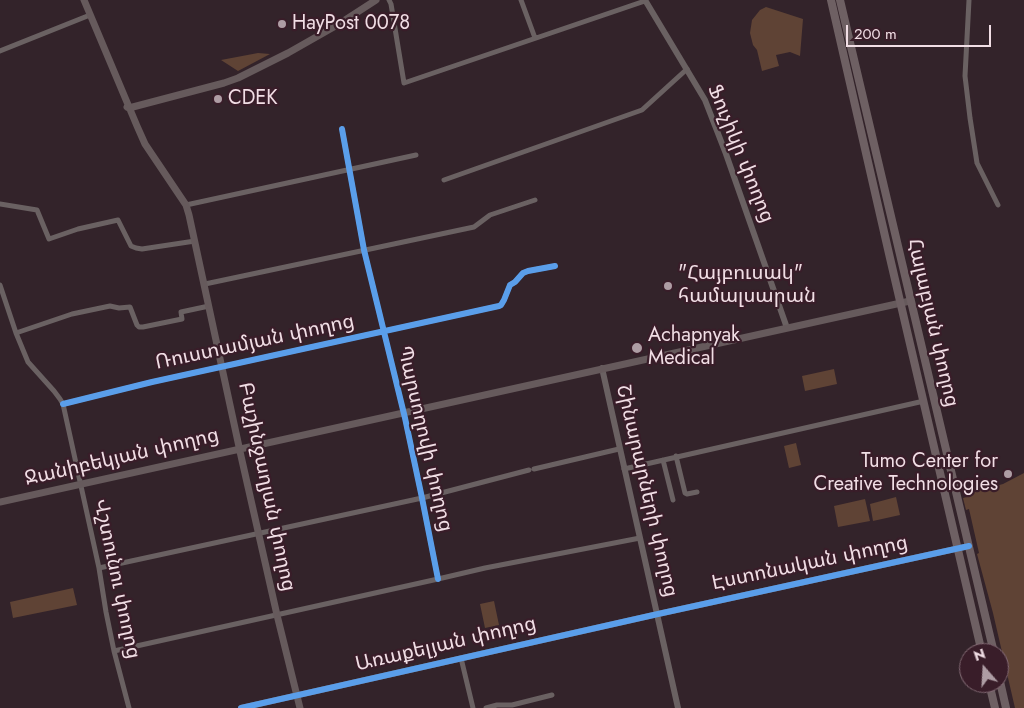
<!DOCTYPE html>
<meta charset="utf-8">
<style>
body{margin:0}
#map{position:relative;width:1024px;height:708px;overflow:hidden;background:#33232a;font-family:Jost,sans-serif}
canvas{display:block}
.north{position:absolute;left:959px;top:643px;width:50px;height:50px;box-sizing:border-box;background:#391d29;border:1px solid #836a74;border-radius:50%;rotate:341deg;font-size:14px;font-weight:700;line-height:20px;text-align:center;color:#f1dee5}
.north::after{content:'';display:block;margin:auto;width:18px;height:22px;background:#ae9da4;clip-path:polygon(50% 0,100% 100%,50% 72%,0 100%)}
.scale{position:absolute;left:846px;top:25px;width:145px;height:22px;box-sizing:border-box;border:2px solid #f1dee5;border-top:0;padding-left:6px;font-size:15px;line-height:18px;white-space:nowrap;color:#f1dee5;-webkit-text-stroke:4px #391d29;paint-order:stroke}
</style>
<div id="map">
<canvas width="1024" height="708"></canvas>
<div class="north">N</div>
<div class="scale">200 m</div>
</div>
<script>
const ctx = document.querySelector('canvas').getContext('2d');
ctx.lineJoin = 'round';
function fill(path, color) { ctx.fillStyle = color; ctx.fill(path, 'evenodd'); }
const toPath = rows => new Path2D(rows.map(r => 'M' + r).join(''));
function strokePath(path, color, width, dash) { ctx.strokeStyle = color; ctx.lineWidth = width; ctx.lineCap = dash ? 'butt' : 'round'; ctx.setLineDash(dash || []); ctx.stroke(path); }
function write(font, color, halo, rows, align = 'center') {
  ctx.font = font + ' Jost,"Noto Sans Armenian",sans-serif'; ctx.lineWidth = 4.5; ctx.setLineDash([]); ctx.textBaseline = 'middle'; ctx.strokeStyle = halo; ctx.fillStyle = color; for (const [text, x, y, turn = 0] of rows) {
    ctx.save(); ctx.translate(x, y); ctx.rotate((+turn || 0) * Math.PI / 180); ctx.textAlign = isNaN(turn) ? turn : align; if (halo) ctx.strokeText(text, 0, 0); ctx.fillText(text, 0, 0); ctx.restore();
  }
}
fill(toPath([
 [766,7,803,19,800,56,790,52,776,55,779,66,762,71,757,50,753,45,750,33,752,20,760,10],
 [258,53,270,54,238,71,221,60],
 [834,369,837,384,805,391,802,376],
 [796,443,801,465,789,468,784,446],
 [1024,473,1024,708,1015,708,993,613,977,554,979,553,969,509,966,510,963,498,967,497,966,494,1003,484],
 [896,497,900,515,873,521,870,504],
 [865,499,870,521,838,527,834,506],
 [73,588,77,605,13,618,10,602],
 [494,601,499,625,485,628,480,604]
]), '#5f4335');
strokePath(toPath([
 [389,0,391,4,404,83,645,1],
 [521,0,535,38],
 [969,0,965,76,970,118,977,163,998,205],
 [0,51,90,15],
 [342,129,364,250,405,418,422,498,438,579],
 [444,180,642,110,687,69],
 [0,204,37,210,49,239,78,229,118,220,131,246,136,248,142,249,195,241],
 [186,205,416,155],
 [205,284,474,227,490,215,535,200],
 [0,285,16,333,28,362,54,391,60,399,63,404,99,568,106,612,114,651,129,708],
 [16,333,72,314,110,306,119,308,130,307,137,325,139,327,143,327,182,319,181,312,209,306],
 [63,404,152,382,499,306,501,305,504,300,510,285,515,282,523,273,528,271,555,266],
 [676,456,685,493,687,494,697,492],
 [663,460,673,500],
 [534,469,619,449],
 [624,469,924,401],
 [99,568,422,498,529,470],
 [114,651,438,579,485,568,640,538],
 [461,658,473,708],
 [486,708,497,705,512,705,552,695]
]), '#6a6162', 5);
strokePath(toPath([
 [645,0,705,100,726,154,787,328],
 [602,368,678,708],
 [241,708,658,614,969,546]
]), '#6a6162', 6);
strokePath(toPath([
 [84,0,137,126,145,144,186,205,189,215,241,456,277,615,300,708],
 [127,107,129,108,224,83,238,78,288,53,339,24,376,0],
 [0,502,910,301]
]), '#665a5c', 7);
strokePath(toPath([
 [831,0,890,258,982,653],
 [840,0,994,653],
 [999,677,1006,708],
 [989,683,995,708]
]), '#6e6063', 8);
strokePath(toPath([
 [342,129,364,250,405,418,422,498,438,579],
 [63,404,152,382,499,306,501,305,504,300,510,285,515,282,523,273,528,271,555,266],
 [241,708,658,614,969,546]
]), '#5a9eea', 6);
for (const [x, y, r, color] of [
 [282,24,5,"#ae9da4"],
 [218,99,5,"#ae9da4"],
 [668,286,5,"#ae9da4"],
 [637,348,6,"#ae9da4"],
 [1008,474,5,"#ae9da4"]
]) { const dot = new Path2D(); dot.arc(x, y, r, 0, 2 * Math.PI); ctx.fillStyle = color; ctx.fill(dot); strokePath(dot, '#391d29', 2); }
write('20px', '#f1dee5', '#391d29', [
 ["HayPost 0078",292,24],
 ["CDEK",228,99],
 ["\"Հայբուսակ\"",678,274],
 ["համալսարան",678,297],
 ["Achapnyak",648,336],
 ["Medical",648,359],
 ["Tumo Center for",998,462,"right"],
 ["Creative Technologies",998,485,"right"]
], 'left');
write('20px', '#f1dee5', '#391d29', [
 ["Ֆուչիկի փողոց",740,154,68],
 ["Հալաբյան փողոց",932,323,77],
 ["Ռուստամյան փողոց",255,343,-12],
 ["Պարսողովի փողոց",424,439,77],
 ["Ջանիբեկյան փողոց",122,458,-13],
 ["Բաշինջաղյան փողոց",266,487,78],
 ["Շինարարների փողոց",646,491,77],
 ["Էստոնական փողոց",810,564,-12],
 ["Վշտունու փողոց",116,579,78],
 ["Առաքելյան փողոց",446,645,-13]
]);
</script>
